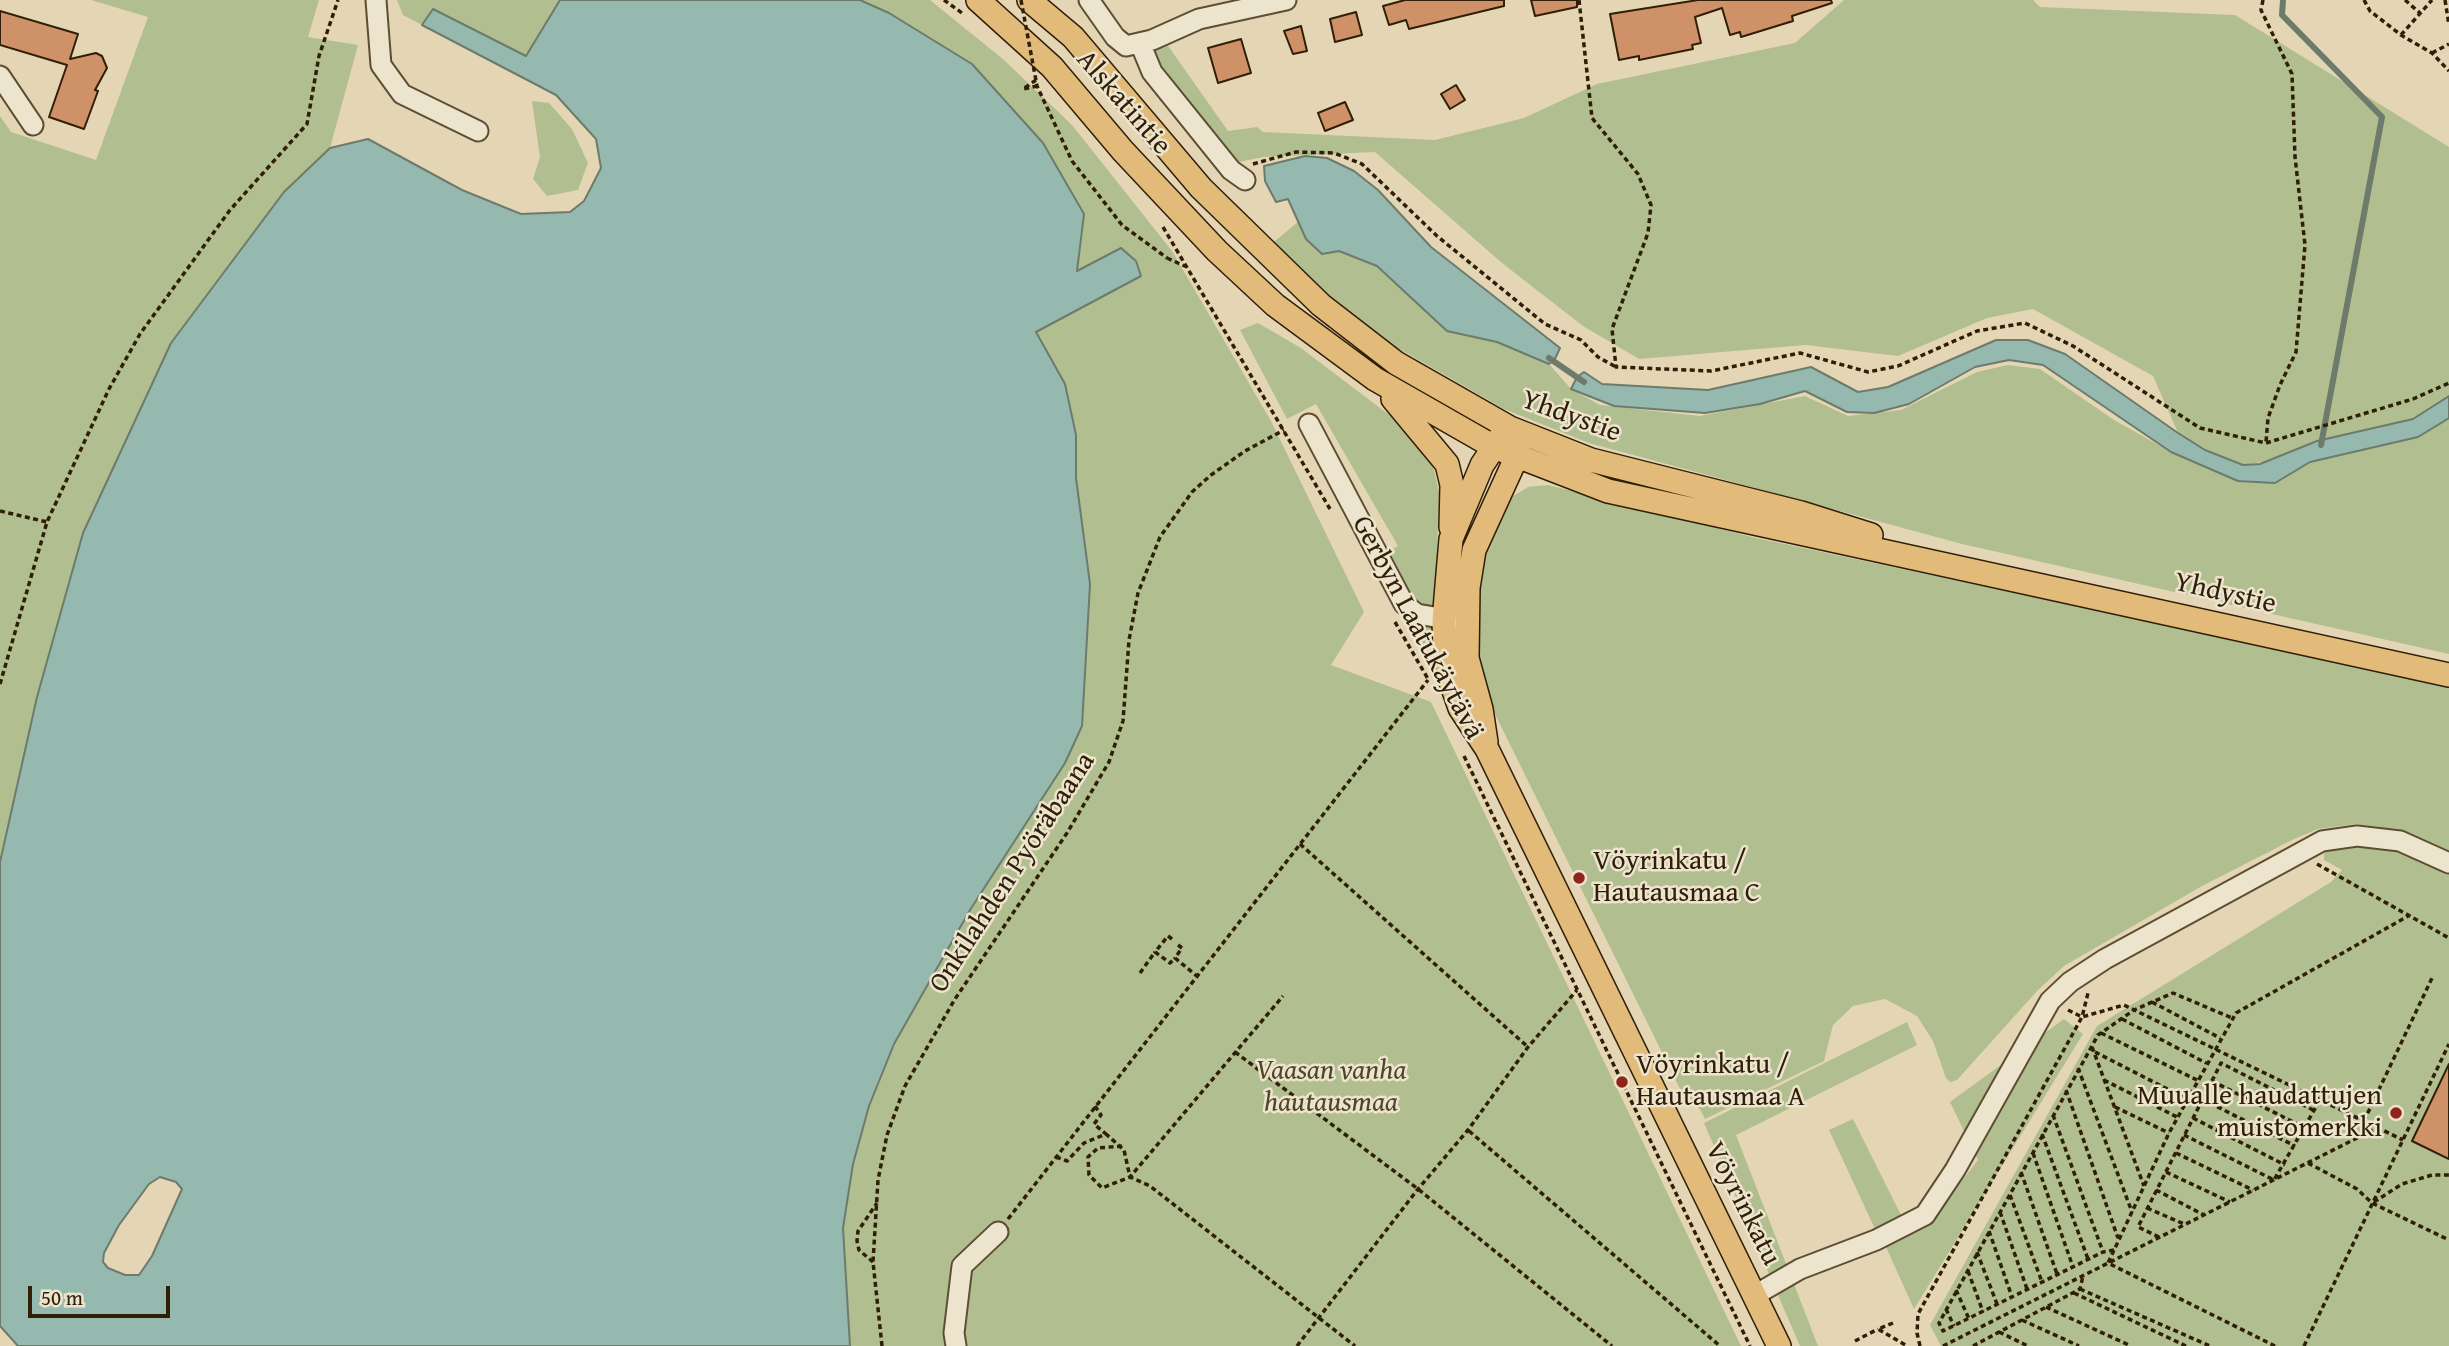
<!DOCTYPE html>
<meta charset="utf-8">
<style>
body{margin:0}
#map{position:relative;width:2449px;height:1346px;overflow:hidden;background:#e4d6b4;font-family:"Gentium Book Plus",serif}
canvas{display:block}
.scale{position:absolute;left:28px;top:1286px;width:142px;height:32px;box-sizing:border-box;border:4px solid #301f08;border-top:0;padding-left:9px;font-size:21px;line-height:24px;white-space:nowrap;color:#301f08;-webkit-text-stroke:5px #ede4ce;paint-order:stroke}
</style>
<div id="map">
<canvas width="2449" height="1346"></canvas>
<div class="scale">50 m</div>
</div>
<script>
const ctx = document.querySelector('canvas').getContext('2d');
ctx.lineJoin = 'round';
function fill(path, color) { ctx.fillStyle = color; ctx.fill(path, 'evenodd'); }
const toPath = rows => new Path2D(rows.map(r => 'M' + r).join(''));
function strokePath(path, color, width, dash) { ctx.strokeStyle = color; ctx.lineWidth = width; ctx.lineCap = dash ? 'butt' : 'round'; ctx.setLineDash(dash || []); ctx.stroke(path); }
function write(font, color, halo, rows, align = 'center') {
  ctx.font = font + ' "Gentium Book Plus",serif'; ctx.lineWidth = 5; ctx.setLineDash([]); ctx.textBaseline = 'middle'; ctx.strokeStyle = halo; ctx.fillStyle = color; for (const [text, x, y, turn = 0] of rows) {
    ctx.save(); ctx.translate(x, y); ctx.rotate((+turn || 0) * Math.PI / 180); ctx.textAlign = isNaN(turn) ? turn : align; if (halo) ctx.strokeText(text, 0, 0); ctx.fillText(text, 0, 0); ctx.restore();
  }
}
fill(toPath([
 [91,0,319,0,308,37,358,45,330,148,284,192,171,343,83,533,37,697,0,862,0,116,11,132,96,160,148,17],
 [397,0,560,0,526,56,433,9,422,25,403,15],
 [860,0,930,0,1004,60,1072,125,1172,251,1271,421,1364,612,1331,665,1431,702,1741,1346,850,1346,843,1228,853,1164,869,1106,894,1044,970,910,1065,763,1082,726,1090,584,1076,478,1076,435,1065,384,1036,332,1076,272,1084,214,889,13],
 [1844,0,2033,0,2040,7,2235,15,2449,147,2449,396,2413,419,2317,441,2274,460,2243,465,2205,450,2178,433,2153,376,2033,309,1987,318,1898,356,1806,345,1639,359,1583,326,1502,263,1375,152,1263,157,1234,163,1152,52,1166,43,1228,131,1257,127,1263,132,1435,140,1524,118,1597,84,1795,43],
 [532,101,549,103,572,129,588,163,578,190,547,196,533,179,540,157],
 [1298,222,1306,239,1377,266,1447,331,1497,342,1549,364,1571,389,1600,405,1700,416,1805,396,1848,416,1901,410,1977,372,2008,365,2040,369,2114,420,2171,452,2238,481,2275,483,2310,462,2418,437,2449,418,2449,654,1962,544,1589,443,1504,409,1396,347,1311,286,1270,245],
 [1258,323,1301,348,1409,430,1425,452,1434,470,1439,492,1436,587,1444,692,1415,640,1411,596,1386,552,1398,546,1316,404,1287,419,1240,330],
 [1548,485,1752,537,2449,686,2449,1346,1941,1346,1930,1325,2097,1026,2331,882,2342,870,2324,860,2324,848,2364,845,2379,827,2356,824,2318,829,2294,839,2202,886,2064,966,2037,991,1957,1080,1950,1082,1946,1078,1933,1041,1917,1016,1885,999,1853,1006,1833,1025,1824,1061,1705,1119,1700,1109,1685,1099,1490,704,1478,667,1475,619,1481,557,1496,520,1510,498,1528,487],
 [2064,1019,2083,1034,1914,1309,1886,1247,1926,1227,1978,1160,1950,1102],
 [1907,1022,1917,1045,1736,1135,1818,1346,1800,1346,1704,1123],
 [1853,1119,1902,1217,1875,1229,1829,1130]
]), '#b1be8f');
const water = toPath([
 [560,0,860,0,889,13,972,64,1043,143,1084,214,1077,271,1121,248,1136,261,1141,276,1036,332,1065,384,1076,435,1076,478,1090,584,1082,726,1065,763,970,910,894,1044,869,1106,853,1164,843,1228,850,1346,18,1346,0,1326,0,862,37,697,83,533,171,343,284,192,330,148,368,139,462,190,521,214,570,212,584,201,601,168,596,139,556,95,422,25,433,9,526,56,560,0],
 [160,1177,176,1182,182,1189,152,1256,139,1275,125,1275,108,1268,103,1262,104,1253,119,1225,149,1184,160,1177],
 [1305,156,1327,158,1354,171,1378,190,1431,247,1560,348,1554,361,1549,364,1497,342,1447,331,1377,266,1339,251,1322,254,1306,239,1288,199,1276,202,1265,181,1264,166,1305,156],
 [1996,340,2028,340,2065,354,2178,433,2205,450,2243,465,2260,464,2317,441,2413,419,2449,396,2449,418,2418,437,2310,462,2275,483,2238,481,2171,452,2043,365,2009,360,1975,367,1909,404,1874,413,1847,412,1805,391,1760,404,1705,413,1614,406,1571,389,1577,377,1584,372,1602,384,1708,390,1811,367,1858,392,1888,387,1996,340]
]);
fill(water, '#95b9af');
strokePath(water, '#6d7b6c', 2);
strokePath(toPath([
 [2283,0,2282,15,2382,117,2321,445],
 [1549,358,1584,382]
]), '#6d7b6c', 6);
const building = toPath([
 [1405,0,1504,0,1504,6,1409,29,1406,20,1389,25,1383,6,1405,0],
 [1531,0,1577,0,1577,7,1535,16,1531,0],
 [1698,0,1831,0,1832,3,1792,16,1793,21,1741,37,1740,32,1730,35,1722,8,1695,17,1701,43,1692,45,1693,49,1639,60,1639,56,1619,60,1610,14,1698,0],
 [0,11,78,34,70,59,96,53,102,56,107,68,95,90,98,91,84,129,49,117,67,65,0,45,0,11],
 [1356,12,1362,35,1335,42,1330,19,1356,12],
 [1301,26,1307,51,1293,54,1284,31,1301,26],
 [1241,39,1251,73,1218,83,1208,48,1241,39],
 [1456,85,1465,100,1450,109,1441,94,1456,85],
 [1345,102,1353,120,1325,131,1318,113,1345,102],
 [2449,1064,2449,1159,2412,1141,2449,1064]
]);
fill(building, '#ce9168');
strokePath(building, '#301f08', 2);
const minor = toPath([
 [376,0,381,65,402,94,478,131],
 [1089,0,1115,37,1126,46,1152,40,1199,19,1286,0],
 [1140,43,1152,72,1231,170,1245,180],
 [0,76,33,125],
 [1309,424,1404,604,1417,614,1458,621],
 [1755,1295,1800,1269,1876,1240,1925,1215,1955,1170,2050,1001,2070,982,2105,959,2322,841,2357,836,2400,841,2449,863],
 [956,1346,954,1333,962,1266,998,1232]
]);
const major = toPath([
 [978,0,1052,67,1123,151,1217,251,1275,305,1375,379,1494,447,1608,491,2449,675],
 [1029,0,1073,37,1201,188,1321,305,1396,363,1510,428,1591,460,1801,513,1871,535],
 [1393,399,1447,464,1452,485,1451,527],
 [1502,435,1482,465,1451,539,1444,621,1445,651,1451,682,1460,708,1487,749,1779,1346],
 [1486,742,1481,709,1467,658,1468,588,1474,550,1517,456,1519,442]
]);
strokePath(minor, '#5d4d33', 23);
strokePath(major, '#301f08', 26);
strokePath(toPath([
 [944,0,962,13],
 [1579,0,1592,118,1638,174,1651,205,1648,233,1612,329,1616,367,1711,371,1800,353,1868,372,1898,366,1977,331,2025,323,2073,346,2200,428,2266,443,2413,399,2449,383],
 [2263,0,2261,10,2292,74,2295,157,2305,245,2296,352,2280,385,2268,418,2266,442],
 [2364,0,2370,11,2401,35,2432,53,2449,71],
 [2405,0,2420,13],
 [2445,0,2449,25],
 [2401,35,2432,0],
 [2432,53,2449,44],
 [1036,80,1023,89,1037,86],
 [1253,164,1296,152,1334,153,1362,164,1437,236,1545,324,1581,340,1598,357,1616,367],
 [1163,227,1330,509],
 [1167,258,1187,267],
 [0,511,47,522],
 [1395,622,1428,679],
 [0,684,47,522,109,389,140,334,230,210,307,124,319,56,338,0],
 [1464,756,1750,1346],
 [1300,844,1528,1047],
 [2317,864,2449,938],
 [1172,939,1168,936,1155,952,1170,963,1175,958],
 [1178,945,1182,948,1175,958,1198,977],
 [1140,973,1155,952],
 [2152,1002,2220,1038],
 [2068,1010,2082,1017,2124,1005,2403,1140],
 [2122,1019,2206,1063],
 [2101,1033,2197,1080],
 [2092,1047,2144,1186],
 [1235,1052,1418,1189,1612,1346],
 [2095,1052,2187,1099],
 [2078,1068,2132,1212],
 [2104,1080,2177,1117],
 [2212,1081,2305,1128],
 [2066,1090,2118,1238],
 [2202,1099,2295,1146],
 [1095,1106,1101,1115,1094,1124,1106,1134],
 [2115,1107,2169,1133],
 [2053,1115,2103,1252],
 [2193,1118,2285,1165],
 [2364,1121,2433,976],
 [1469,1131,1720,1346],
 [2042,1134,2088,1259],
 [2184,1135,2274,1180,2320,1100],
 [1122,1146,1098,1148,1088,1157,1089,1175,1102,1188,1130,1177,1283,996],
 [2033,1153,2073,1267],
 [2176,1153,2253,1190],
 [1056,1157,1067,1161,1084,1143,1106,1134,1124,1150,1130,1177,1150,1186,1355,1346],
 [2308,1163,2357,1189,2372,1203,2449,1240],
 [2021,1172,2057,1274],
 [2166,1172,2230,1202],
 [2156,1190,2204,1215],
 [2010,1195,2042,1282],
 [2374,1202,2402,1184,2432,1175,2449,1175],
 [2147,1208,2184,1224],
 [2000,1212,2027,1289],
 [1008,1219,1428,680],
 [1989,1231,2012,1297],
 [2159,1237,2138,1227,2221,1063,2315,1111],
 [2114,1250,2103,1252,1943,1331,1939,1323,2098,1035,2134,1010,2173,993,2232,1018],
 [1977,1252,1997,1304],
 [873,1262,859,1250,857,1241,858,1231,877,1203],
 [1968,1271,1983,1312],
 [2080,1289,2210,1346],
 [1956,1290,1969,1319],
 [2074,1293,2186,1346],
 [2046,1307,2131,1346],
 [1946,1309,1954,1326],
 [2022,1320,2079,1346],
 [1893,1323,1878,1329,1907,1346],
 [1999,1332,2028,1346],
 [1855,1341,1878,1329],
 [882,1346,873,1262,878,1180,887,1135,905,1086,955,999,1067,833,1109,762,1123,721,1129,640,1138,593,1160,537,1192,492,1211,475,1245,451,1284,430],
 [1297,1346,1418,1189,1468,1130,1528,1047,1577,990],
 [1920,1346,1917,1333,1918,1314,2082,1017,2088,993],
 [1943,1346,2377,1128],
 [1973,1346,2080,1289,2083,1276],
 [2275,1346,2108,1263,2169,1133,2236,1013,2410,915],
 [2304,1346,2449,1044]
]), '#301f08', 3.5, [5, 3.5]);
strokePath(minor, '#ede4ce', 19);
strokePath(major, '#e2bb7a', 23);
strokePath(toPath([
 [1021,0,1037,86,1072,161,1122,225,1167,258]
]), '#301f08', 3.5, [5, 3.5]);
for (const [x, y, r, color] of [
 [1579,878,7,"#8f2418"],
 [1622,1082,7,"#8f2418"],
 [2396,1113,7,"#8f2418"]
]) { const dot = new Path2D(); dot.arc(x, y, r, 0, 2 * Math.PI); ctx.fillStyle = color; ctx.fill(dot); strokePath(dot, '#ede4ce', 2.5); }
write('28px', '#301f08', '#ede4ce', [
 ["Alskatintie",1123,103,49],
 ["Yhdystie",1571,417,20],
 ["Yhdystie",2225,594,13],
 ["Gerbyn Laatukäytävä",1417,628,62],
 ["Onkilahden Pyöräbaana",1013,873,-57],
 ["Vöyrinkatu",1742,1204,63]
]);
write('28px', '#301f08', '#ede4ce', [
 ["Vöyrinkatu /",1593,862],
 ["Hautausmaa C",1593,894],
 ["Vöyrinkatu /",1636,1066],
 ["Hautausmaa A",1636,1098],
 ["Muualle haudattujen",2382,1097,"right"],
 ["muistomerkki",2382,1129,"right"]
], 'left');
write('italic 28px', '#50472a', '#ede4ce', [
 ["Vaasan vanha",1331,1072],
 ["hautausmaa",1331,1104]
]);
</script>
